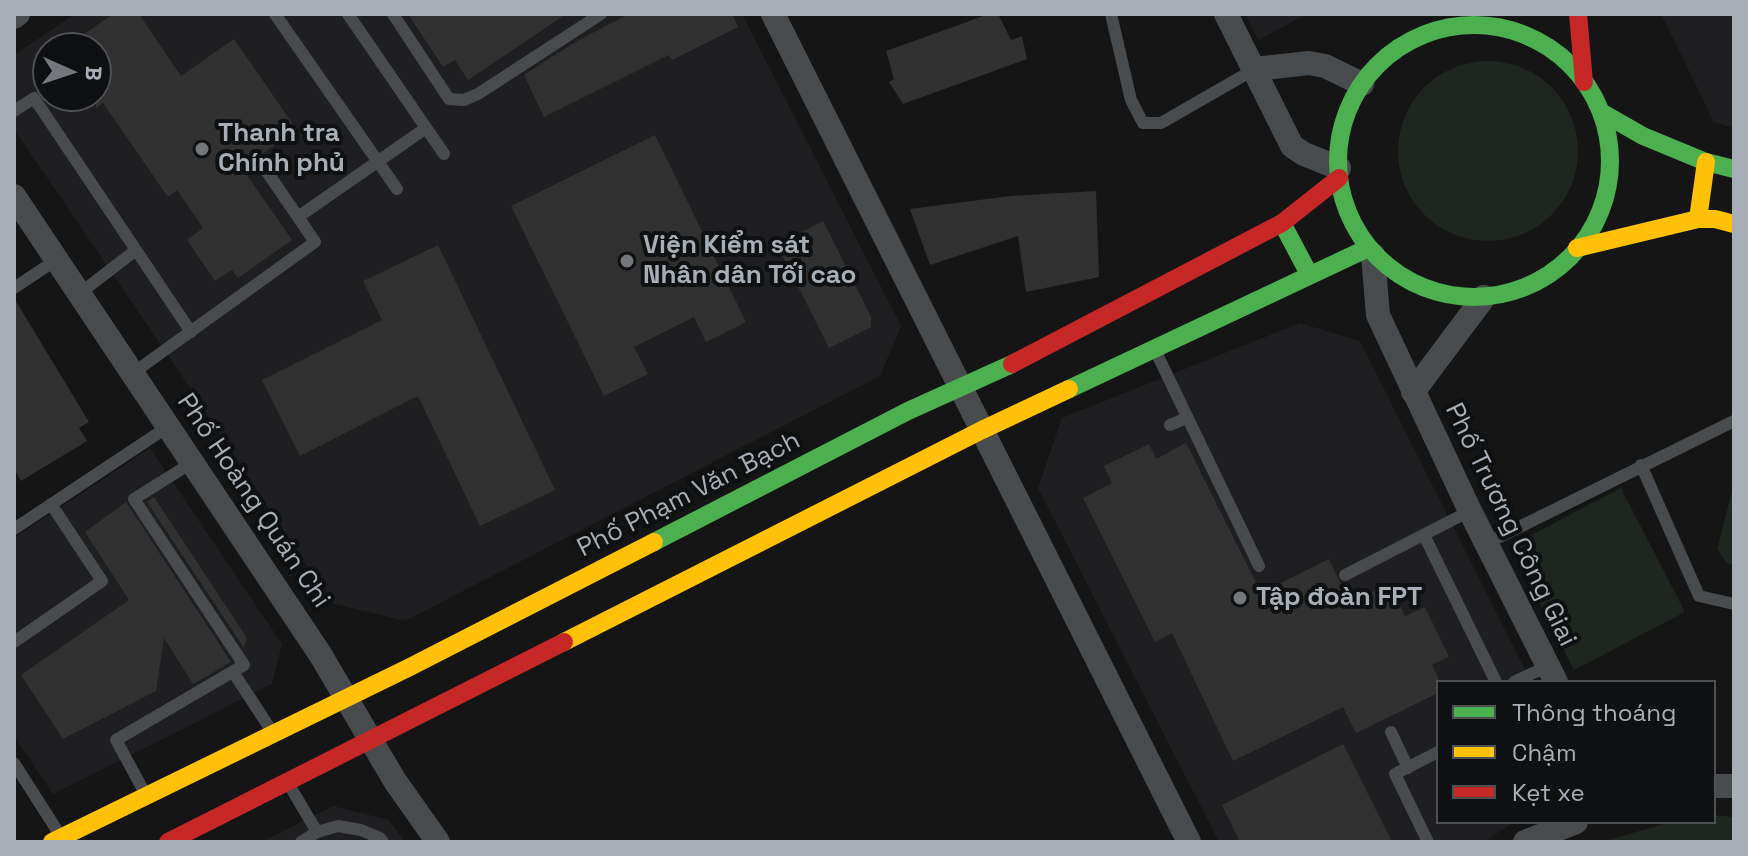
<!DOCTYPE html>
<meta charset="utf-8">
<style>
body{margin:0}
#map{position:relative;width:1748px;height:856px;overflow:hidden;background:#151515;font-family:"Space Grotesk",sans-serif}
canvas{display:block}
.frame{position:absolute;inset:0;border:16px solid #a7aeb5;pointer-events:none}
.legend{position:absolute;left:1436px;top:680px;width:280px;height:144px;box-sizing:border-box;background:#0f1011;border:2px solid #4c4f53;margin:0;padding:10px 14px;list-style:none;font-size:24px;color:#a7aeb5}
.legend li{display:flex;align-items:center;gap:16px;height:40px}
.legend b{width:40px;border:2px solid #4c4f53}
.north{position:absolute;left:32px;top:32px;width:80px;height:80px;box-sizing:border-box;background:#0f1011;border:2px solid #4c4f53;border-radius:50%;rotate:93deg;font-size:22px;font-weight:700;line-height:32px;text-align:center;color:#a7aeb5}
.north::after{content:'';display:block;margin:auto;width:28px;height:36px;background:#74787d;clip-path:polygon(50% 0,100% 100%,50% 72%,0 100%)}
</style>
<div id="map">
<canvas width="1748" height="856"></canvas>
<div class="frame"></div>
<ul class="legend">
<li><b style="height:10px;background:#4caf50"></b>Thông thoáng</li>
<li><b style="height:10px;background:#ffc107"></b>Chậm</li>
<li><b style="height:10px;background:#c62828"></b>Kẹt xe</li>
</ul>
<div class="north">B</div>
</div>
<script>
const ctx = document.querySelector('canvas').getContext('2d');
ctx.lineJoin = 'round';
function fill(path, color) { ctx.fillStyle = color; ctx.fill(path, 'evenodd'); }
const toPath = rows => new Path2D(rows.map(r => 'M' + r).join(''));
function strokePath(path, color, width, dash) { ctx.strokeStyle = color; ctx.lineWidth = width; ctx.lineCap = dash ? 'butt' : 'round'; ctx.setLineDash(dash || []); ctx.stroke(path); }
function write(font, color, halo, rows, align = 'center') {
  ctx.font = font + ' "Space Grotesk",sans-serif'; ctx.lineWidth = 8; ctx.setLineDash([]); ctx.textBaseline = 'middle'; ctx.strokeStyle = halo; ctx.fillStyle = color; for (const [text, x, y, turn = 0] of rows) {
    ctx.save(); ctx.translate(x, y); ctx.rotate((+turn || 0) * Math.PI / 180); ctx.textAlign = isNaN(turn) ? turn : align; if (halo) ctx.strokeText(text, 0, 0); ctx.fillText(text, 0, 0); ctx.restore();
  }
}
fill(toPath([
 [75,14,742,14,901,326,880,376,405,621,331,603,178,370,14,129,14,55],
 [48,48,96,48,96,96,48,96],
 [1245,14,1307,14,1258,40],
 [1661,14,1734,14,1734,128,1714,122],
 [1300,323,1360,341,1531,682,1438,682,1438,822,1514,822,1484,842,1219,842,1038,488,1062,418],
 [150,448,282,644,272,684,53,794,14,736,14,538],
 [333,806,389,820,405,842,261,842]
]), '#1f1f21');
fill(toPath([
 '1398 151a90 90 0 1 1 180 0a90 90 0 1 1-180 0Z',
 [1734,484,1734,565,1727,563,1717,549],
 [1621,488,1685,612,1574,670,1510,546],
 [1714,815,1734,817,1734,842,1601,842,1671,822,1714,822]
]), '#1f251f');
fill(toPath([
 [113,14,139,14,181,76,234,39,297,130,262,154,255,156,242,168,292,240,238,278,232,270,215,281,187,240,203,228,177,190,168,197,103,103,96,108,96,48,64,48],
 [408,14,566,14,468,80,455,60,443,67],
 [629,14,732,14,738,27,672,60,669,55,544,117,524,75,577,41],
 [989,14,998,14,1011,40,1022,36,1027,59,903,104,889,82,894,79,886,51],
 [655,135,746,322,706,342,694,317,634,347,648,374,604,396,511,206],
 [1096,191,1099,277,1026,292,1018,236,930,265,910,209,1010,196],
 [823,221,871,317,871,327,829,348,777,245],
 [438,245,555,490,480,526,418,396,300,456,262,380,382,320,363,281],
 [14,298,89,422,79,428,87,441,21,481,14,469],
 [1186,443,1261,593,1329,559,1350,603,1389,584,1405,616,1425,607,1449,657,1432,665,1438,677,1438,693,1356,733,1343,707,1233,761,1172,633,1155,642,1083,498,1112,483,1104,466,1149,444,1156,459],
 [154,497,247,638,244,648,147,502],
 [126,502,231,662,193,684,164,638,156,691,63,739,21,675,129,600,85,532],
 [1343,744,1392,842,1240,842,1222,805]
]), '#313132');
strokePath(toPath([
 [275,14,397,189],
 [348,14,444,154],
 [393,14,449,99,464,100,478,94,601,14],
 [1111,14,1131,100,1143,123,1161,123,1255,69],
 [14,111,34,98,191,332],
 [298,217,426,128],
 [14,288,56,260],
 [79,294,136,250],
 [1156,352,1259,566],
 [133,373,315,242,261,163],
 [1170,425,1187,418],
 [1641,465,1699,596,1734,604],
 [14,529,169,426],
 [1424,535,1496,682],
 [1487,543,1734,421],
 [1345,575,1470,511],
 [14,642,102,581,51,504],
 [233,672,273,733],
 [1514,682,1548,666],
 [1391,732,1408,768],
 [14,763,60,835],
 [288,783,317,832],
 [146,795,116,740,244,665,134,499,193,462],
 [301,842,317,832,338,826,361,830,380,838,383,842],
 [1428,842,1395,774,1438,752]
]), '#494c4e', 12);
strokePath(toPath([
 [773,14,1189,842],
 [1226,14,1292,146,1304,154,1339,168],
 [14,17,18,14],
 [1255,69,1309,63,1325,66,1362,84],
 [14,196,320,654,395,781,438,842],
 [1373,255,1378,315,1470,511,1556,682],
 [1413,392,1484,297],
 [1714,786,1734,786],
 [1525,842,1576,822]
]), '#494c4e', 24);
strokePath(toPath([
 '1338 161a136 136 0 1 1 272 0a136 136 0 1 1-272 0Z',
 [1601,112,1643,136,1706,162,1734,169],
 [1282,223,1309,274],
 [1069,389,1366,249],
 [654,542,908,411,1012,364]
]), '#4caf50', 18);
strokePath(toPath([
 [1698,219,1706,162],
 [1577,248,1698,219,1715,219,1734,224],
 [564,642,982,430,1069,389],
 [52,842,410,667,654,542]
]), '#ffc107', 18);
strokePath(toPath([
 [1578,14,1584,82],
 [1012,364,1282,223,1339,178],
 [168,842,564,642]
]), '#c62828', 18);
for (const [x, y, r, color] of [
 [202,149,8,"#74787d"],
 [627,261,8,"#74787d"],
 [1240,598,8,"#74787d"]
]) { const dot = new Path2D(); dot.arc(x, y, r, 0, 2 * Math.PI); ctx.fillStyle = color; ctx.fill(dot); strokePath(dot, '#0f1011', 3); }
write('bold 26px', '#a7aeb5', '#0f1011', [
 ["Thanh tra",218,134],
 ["Chính phủ",218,164],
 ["Viện Kiểm sát",643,246],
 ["Nhân dân Tối cao",643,276],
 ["Tập đoàn FPT",1256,598]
], 'left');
write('26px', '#a7aeb5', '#0f1011', [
 ["Phố Phạm Văn Bạch",689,495,-27],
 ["Phố Hoàng Quán Chi",253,501,56],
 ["Phố Trương Công Giai",1510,525,64]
]);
</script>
